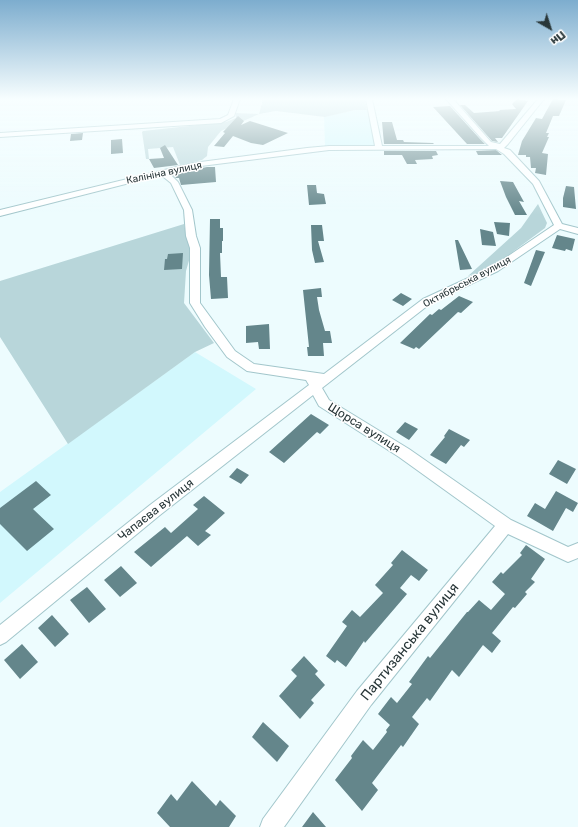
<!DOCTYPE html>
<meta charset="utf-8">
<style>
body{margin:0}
#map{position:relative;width:578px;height:827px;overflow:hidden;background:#edfcfe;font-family:Rubik,sans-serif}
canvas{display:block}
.north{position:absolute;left:530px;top:8px;width:40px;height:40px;-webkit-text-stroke:3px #fff;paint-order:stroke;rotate:141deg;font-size:11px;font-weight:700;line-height:16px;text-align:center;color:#293739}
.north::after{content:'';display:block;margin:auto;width:14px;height:18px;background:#293739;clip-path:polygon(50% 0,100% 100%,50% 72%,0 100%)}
</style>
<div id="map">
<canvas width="578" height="827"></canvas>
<div class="north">Пн</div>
</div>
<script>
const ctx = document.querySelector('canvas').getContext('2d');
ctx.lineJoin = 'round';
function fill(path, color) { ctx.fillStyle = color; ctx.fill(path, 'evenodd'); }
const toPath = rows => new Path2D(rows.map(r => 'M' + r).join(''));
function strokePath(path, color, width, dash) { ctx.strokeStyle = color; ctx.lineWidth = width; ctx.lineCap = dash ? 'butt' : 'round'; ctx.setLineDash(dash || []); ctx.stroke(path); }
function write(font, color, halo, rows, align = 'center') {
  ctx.font = font + ' Rubik,sans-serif'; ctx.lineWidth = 3; ctx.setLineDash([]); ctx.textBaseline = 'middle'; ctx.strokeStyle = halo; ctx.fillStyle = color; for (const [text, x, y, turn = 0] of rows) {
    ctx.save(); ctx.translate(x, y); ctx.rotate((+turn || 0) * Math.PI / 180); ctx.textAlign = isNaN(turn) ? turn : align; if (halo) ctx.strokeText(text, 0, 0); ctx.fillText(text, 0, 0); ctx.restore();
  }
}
fill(toPath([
 [355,110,368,110,377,146,325,146,324,117],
 [195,352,256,389,0,603,0,492]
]), '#d2f8fd');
fill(toPath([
 [263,99,365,99,367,110,355,110,325,117,276,111,259,114,221,131,208,147,207,156,202,160,180,165,173,147,148,149,149,159,146,159,142,132,143,131,226,122,236,118,235,113,259,114],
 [538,204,547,223,545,228,491,268,468,276,521,228],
 [184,224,188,242,192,250,186,271,184,303,214,343,195,352,68,444,0,337,0,281]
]), '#b8d6da');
fill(toPath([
 [517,99,528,101,502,138,495,138,498,142,492,141,460,105,465,105,474,113,500,111,499,110,516,109,512,104],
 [553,99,566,100,559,116,553,116,546,133,549,133,547,137,549,137,542,153,548,154,546,175,535,173,536,168,531,168,530,157,526,157,526,155,518,155,522,141,536,118,542,119],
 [450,106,480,139,485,144,467,144,433,107],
 [238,116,244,121,241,125,250,121,288,133,263,145,251,143,233,136,224,147,214,146,225,133,223,132],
 [382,122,392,122,397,140,403,140,404,142,433,143,434,144,384,144],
 [83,133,82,140,70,141,71,134],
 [122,139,123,153,111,154,111,140],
 [165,145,178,165,154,168,149,159,164,158,160,148],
 [496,150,502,155,478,155,476,151],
 [384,151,436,151,438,155,432,156,433,159,415,160,417,164,407,164,402,155,384,155],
 [207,167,215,167,216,182,181,185,179,178,176,178,172,174],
 [500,181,513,182,524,202,519,201,527,215,515,215,506,197],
 [307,185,316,185,317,193,324,194,326,204,309,205],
 [566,186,574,187,576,209,563,207,563,198],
 [210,219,220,219,220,228,223,228,223,241,222,241,222,253,220,253,221,277,227,277,228,298,211,299,209,275],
 [494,222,510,223,509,236,497,234],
 [311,225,322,225,324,241,318,241,324,262,315,263,312,250],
 [480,229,493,232,496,246,482,245],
 [557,235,575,239,572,251,566,249,565,251,552,248],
 [455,240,458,240,472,269,460,270],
 [536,250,545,252,531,286,524,283],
 [183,253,182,269,164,270,165,259,167,259,168,254],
 [321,288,322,297,317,297,319,310,325,331,330,331,332,343,323,343,324,356,308,356,307,347,309,347,303,290],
 [401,293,412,299,403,306,392,300],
 [459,296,473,302,461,313,458,312,419,349,416,347,414,349,400,343,430,314,432,315,439,309,441,310],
 [269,324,270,349,259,349,258,342,246,343,246,326],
 [311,414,329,425,320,434,317,432,284,463,269,452],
 [405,422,418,429,409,440,396,432],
 [449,429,470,440,464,447,461,445,446,464,430,455,445,437,444,436],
 [558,460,576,469,567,484,549,474],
 [237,468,249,475,241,484,229,477],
 [36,481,51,495,33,509,54,529,27,551,0,524,0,508],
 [556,491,578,503,573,512,566,508,553,531,527,516,535,503,545,509],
 [204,496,225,513,205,531,211,535,198,546,187,536,151,567,134,552,165,527,171,533,198,509,193,505],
 [526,545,545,559,531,579,535,582,525,592,527,594,515,608,513,607,492,633,501,641,492,653,483,645,459,677,452,670,430,701,427,698,412,717,419,724,403,747,401,745,372,783,378,790,362,811,335,780,352,758,351,756,363,740,373,750,387,732,386,730,390,725,378,714,391,697,397,703,412,684,409,682,428,656,430,658,467,612,468,612,479,600,491,610,505,594,492,582,501,572,503,574,522,555,520,553],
 [402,550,428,570,419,581,411,575,400,588,407,594,365,643,364,641,346,667,337,660,335,663,326,656,347,626,342,622,352,610,360,617,383,593,375,585,393,565,391,563],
 [121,566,137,583,120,597,104,580],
 [87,587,106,609,89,623,70,600],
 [52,615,69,634,55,647,38,628],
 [22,644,38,662,20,679,4,660],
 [304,656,318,671,315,674,325,685,311,700,314,703,300,719,279,696,297,676,291,670],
 [263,722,289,746,277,762,252,737],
 [192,781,216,806,220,800,236,816,229,827,170,827,157,813,171,794,177,801],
 [313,812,326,827,302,827]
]), '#64868b');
const minor = toPath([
 [234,99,240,99,234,116,221,123,0,137,0,133,220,119,228,115,234,99],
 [366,99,372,99,382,146,489,146,481,138,446,99,453,99,491,142,500,144,538,99,544,99,508,144,504,148,510,150,539,181,562,224,578,228,578,234,560,229,498,271,431,303,322,388,329,400,409,449,511,520,568,547,578,543,578,558,568,562,508,534,371,705,284,827,260,827,263,819,357,691,495,526,399,457,319,406,313,395,160,515,6,642,0,645,0,625,150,505,309,385,306,380,247,371,227,357,205,327,190,303,190,248,186,236,184,210,171,183,161,175,0,216,0,210,193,163,307,148,329,146,375,146,366,99],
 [496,149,504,154,533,184,554,225,492,267,423,299,324,374,254,364,235,351,200,303,200,248,196,236,192,210,178,182,169,173,193,167,329,150,496,149]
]);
strokePath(minor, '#a2c6cb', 2);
fill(minor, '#fff');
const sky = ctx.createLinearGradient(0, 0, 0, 215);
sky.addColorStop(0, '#7dadce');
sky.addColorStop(0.46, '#f7feff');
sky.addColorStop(1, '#f7feff00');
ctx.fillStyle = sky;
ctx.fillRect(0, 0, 578, 215);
write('10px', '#293739', '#fff', [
 ["Калініна вулиця",164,173,-12],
 ["Октябрьська вулиця",467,282,-28]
]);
write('12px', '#293739', '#fff', [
 ["Щорса вулиця",364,428,32],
 ["Чапаєва вулиця",156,510,-38]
]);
write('14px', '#293739', '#fff', [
 ["Партизанська вулиця",410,642,-51]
]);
</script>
